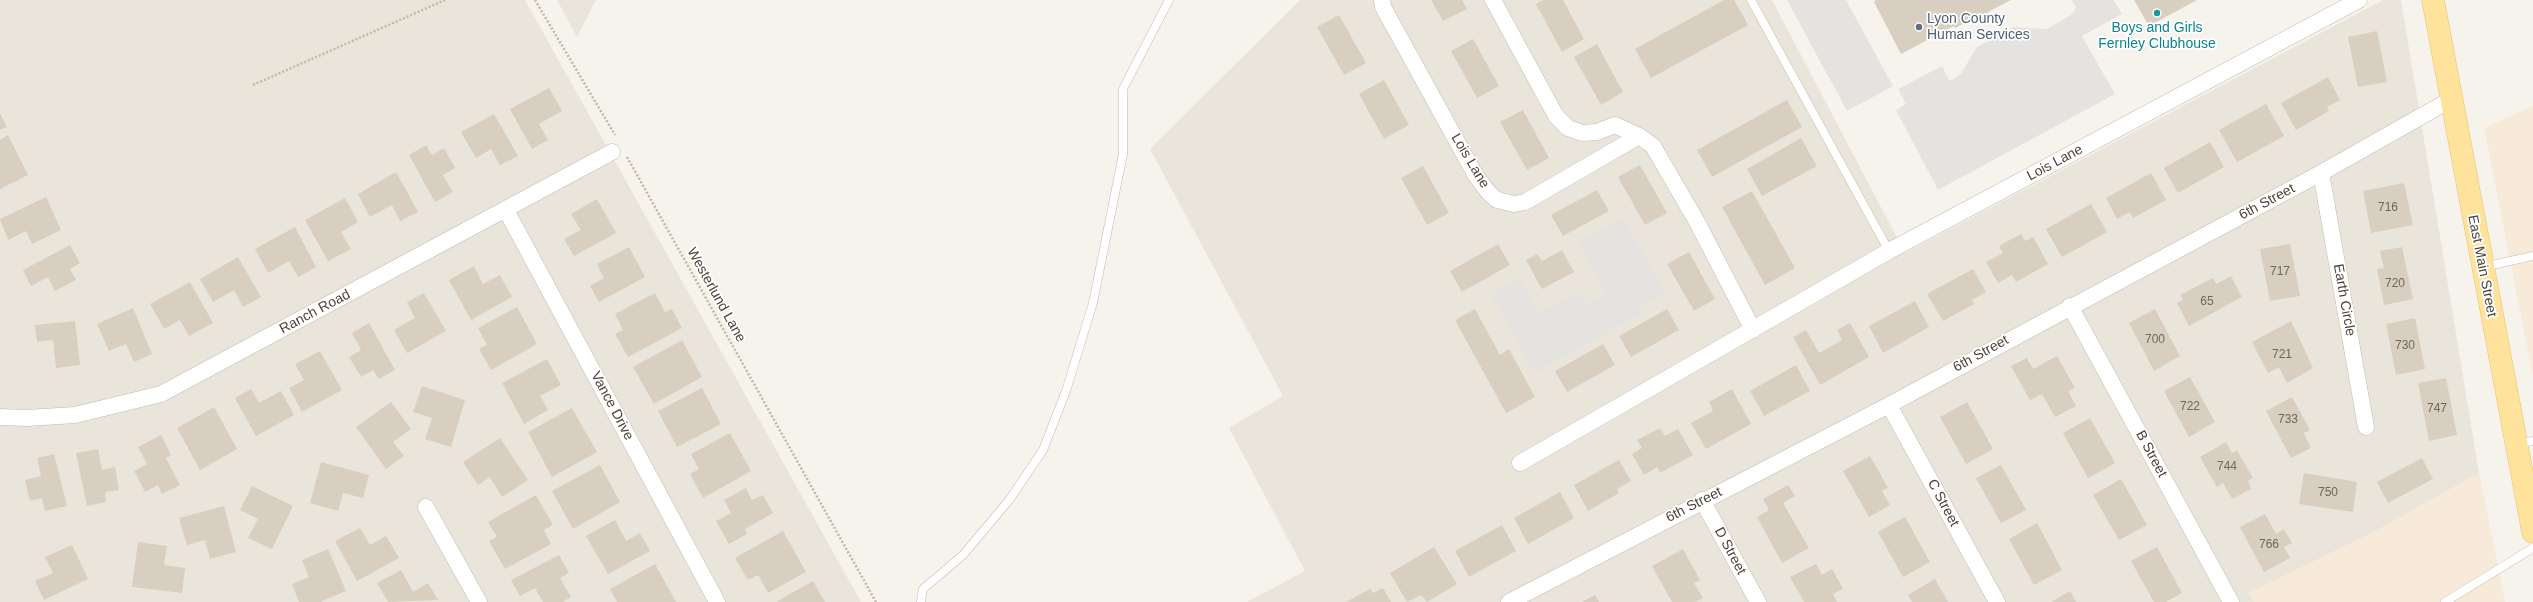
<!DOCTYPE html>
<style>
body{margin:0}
canvas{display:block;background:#f6f3ec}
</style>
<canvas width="2533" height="602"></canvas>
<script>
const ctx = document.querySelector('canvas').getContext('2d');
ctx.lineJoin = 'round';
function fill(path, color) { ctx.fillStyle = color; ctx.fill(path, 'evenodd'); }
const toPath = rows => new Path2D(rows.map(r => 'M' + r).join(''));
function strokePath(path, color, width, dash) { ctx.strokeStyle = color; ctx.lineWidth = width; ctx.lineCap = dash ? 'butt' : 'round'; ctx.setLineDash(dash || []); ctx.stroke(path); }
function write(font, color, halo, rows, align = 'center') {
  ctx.font = font + ' Arial,sans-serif'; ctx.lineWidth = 3.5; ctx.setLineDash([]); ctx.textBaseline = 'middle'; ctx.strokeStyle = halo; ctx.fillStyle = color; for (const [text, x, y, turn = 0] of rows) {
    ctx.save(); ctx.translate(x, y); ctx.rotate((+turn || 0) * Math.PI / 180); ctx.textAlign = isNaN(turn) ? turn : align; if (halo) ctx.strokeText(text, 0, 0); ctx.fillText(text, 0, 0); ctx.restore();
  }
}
fill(toPath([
 [0,0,525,0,861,602,0,602],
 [557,0,596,0,577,37],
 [1300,0,1772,0,1905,253,2383,0,2401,0,2479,473,2381,528,2249,594,2254,602,1247,602,1305,571,1229,428,1283,396,1150,149]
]), '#eae5da');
fill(toPath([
 [2533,106,2533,377,2484,128],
 [2479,473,2505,602,2254,602,2249,593,2381,528]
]), '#f7ead8');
fill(toPath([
 [1787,0,1846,0,1893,86,1847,111],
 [2072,0,2114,0,2122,14,2082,36,2115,94,1938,190,1896,110,1906,104,1898,89,1942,66,1950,81,1961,74,1976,48,2012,27,2047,29,2071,15,2076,8],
 [1623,218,1666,294,1640,308,1642,313,1535,373,1491,294,1519,279,1538,313,1579,291,1586,304,1606,293,1578,243]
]), '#e5e3e0');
fill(toPath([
 [1431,0,1462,0,1467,9,1443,21],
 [1544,0,1563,0,1584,39,1562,52,1536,4],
 [1724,0,1734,0,1748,25,1651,78,1635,49],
 [1876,0,2011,0,1988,12,1990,17,1980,23,1977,17,1955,28,1954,26,1901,54,1874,2],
 [2134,0,2197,0,2149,26],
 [1339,15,1366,63,1344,75,1317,27],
 [2377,31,2387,82,2358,87,2348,37],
 [1473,39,1499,86,1477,98,1451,51],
 [1597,44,1623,92,1601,105,1574,57],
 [2328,77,2340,100,2327,107,2329,111,2296,130,2281,103],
 [1384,80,1409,125,1384,139,1359,94],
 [549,88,562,111,539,124,548,140,532,149,510,109],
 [1787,100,1802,127,1712,177,1697,150],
 [2266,104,2284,136,2237,162,2219,130],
 [1523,110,1549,158,1527,170,1500,122],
 [0,113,7,127,0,130],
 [494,114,518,156,500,165,491,149,476,158,461,132],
 [8,135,28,175,0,189,0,140],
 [1801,138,1817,166,1762,196,1747,169],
 [2210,142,2224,167,2178,193,2164,168],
 [426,145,432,155,444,148,455,168,443,175,453,192,435,202,409,155],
 [1640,165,1667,213,1645,225,1618,177],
 [1423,166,1449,213,1427,225,1401,178],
 [396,172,418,212,400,221,392,205,370,217,358,194],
 [2151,173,2166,200,2133,218,2130,212,2117,219,2106,198],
 [2404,183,2413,225,2371,233,2363,191],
 [1597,190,1609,211,1563,236,1551,215],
 [1752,191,1795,268,1765,285,1722,207],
 [46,197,61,230,32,244,26,231,8,240,0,219],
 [345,198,358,222,341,232,351,249,328,261,305,220],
 [597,199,616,233,574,256,564,239,581,230,571,214],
 [2091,204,2107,232,2062,257,2046,229],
 [295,227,316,267,298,277,289,261,268,273,255,249],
 [2021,234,2025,241,2033,237,2048,264,2016,282,2012,275,1998,283,1986,262,2003,253,1999,246],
 [1498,244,1510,265,1462,292,1450,271],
 [2290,244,2300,296,2270,301,2260,249],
 [70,245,80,263,70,269,76,280,55,291,48,277,31,286,23,270],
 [629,247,645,277,599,302,590,286,604,278,597,264],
 [2402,247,2413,299,2384,305,2377,269,2384,268,2380,251],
 [1562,250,1574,272,1542,289,1526,260,1537,254,1542,261],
 [1689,252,1715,299,1694,311,1667,264],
 [238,257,261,297,243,307,234,290,213,302,200,279],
 [474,266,483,284,500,275,512,297,471,320,449,280],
 [1973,269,1986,292,1972,300,1974,304,1943,321,1927,294],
 [2231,276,2242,297,2189,326,2177,303,2183,300,2180,295,2213,278,2216,284],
 [190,282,213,323,189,336,180,320,164,329,150,304],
 [424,293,446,331,407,353,394,330,415,318,407,302],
 [655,293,665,312,672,309,682,328,628,357,615,334,623,330,615,314],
 [1915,301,1929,327,1883,353,1869,326],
 [517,307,537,344,491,370,479,349,487,345,478,328],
 [133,308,152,354,134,362,126,344,109,351,97,324],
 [1475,309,1500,355,1509,349,1535,397,1506,413,1455,320],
 [1667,309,1679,330,1631,357,1619,336],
 [2155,309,2180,356,2154,371,2129,323],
 [2415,318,2425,369,2396,375,2386,324],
 [75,321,80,365,56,368,53,340,37,342,35,325],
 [2291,321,2313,368,2287,383,2279,367,2268,373,2252,342],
 [369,323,395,370,379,379,373,370,361,377,349,357,361,350,352,333],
 [1850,323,1869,357,1820,385,1793,337,1806,330,1819,353,1842,340,1837,330],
 [682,340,702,377,654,404,633,367],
 [1603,344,1615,365,1567,392,1555,371],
 [320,351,342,390,302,412,289,388,304,380,295,364],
 [2057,356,2075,388,2068,391,2076,406,2055,417,2042,394,2030,400,2011,366,2027,358,2033,369],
 [547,359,561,385,540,396,548,410,524,424,502,383],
 [1796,365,1810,391,1764,416,1750,391],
 [2190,377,2215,422,2189,437,2164,391],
 [2446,378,2457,435,2429,441,2418,383],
 [422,386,465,400,451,447,425,439,432,418,413,412],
 [702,388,721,424,677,447,658,411],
 [251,389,259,403,281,391,294,415,256,436,235,398],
 [1732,389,1751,424,1706,449,1691,423,1713,411,1709,402],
 [2292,397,2310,430,2304,433,2311,448,2291,458,2266,411],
 [391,402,411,429,393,442,404,456,386,469,356,427],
 [1967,402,1993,449,1966,464,1940,417],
 [214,407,237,449,200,470,177,428],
 [572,408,597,452,552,477,528,432],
 [2090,418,2115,463,2088,478,2063,433],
 [1660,428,1665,436,1678,429,1693,455,1660,473,1657,467,1644,475,1632,454,1642,448,1637,440],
 [730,433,751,471,703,498,690,474,699,469,691,454],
 [161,435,171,455,166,458,180,485,162,494,158,485,145,492,134,471,147,464,138,447],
 [500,438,528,480,502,497,490,477,478,485,463,462],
 [2226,442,2232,453,2237,450,2253,478,2248,481,2251,489,2232,499,2223,483,2217,487,2200,457],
 [98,449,102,470,115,467,119,490,105,492,106,502,87,506,76,453],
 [54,454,67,506,45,511,42,498,30,501,25,480,41,476,37,458],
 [1870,456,1888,488,1882,491,1890,505,1869,517,1843,471],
 [2422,458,2433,479,2388,503,2377,482],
 [1619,460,1631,481,1617,489,1619,493,1588,511,1574,485],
 [321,462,369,475,363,498,343,493,338,511,310,503],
 [600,465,620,502,573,529,552,491],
 [2001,465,2026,510,2001,523,1976,478],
 [2304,473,2357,482,2353,512,2299,504],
 [2121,479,2147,525,2119,540,2093,495],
 [1788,485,1795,496,1783,503,1809,548,1782,563,1757,517,1769,510,1763,499],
 [252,486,293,506,272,549,248,538,258,519,240,510],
 [746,488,752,500,763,495,773,513,745,529,747,534,729,544,716,521,731,513,724,500],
 [1560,492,1574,518,1528,544,1514,518],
 [536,495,553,525,544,530,551,544,505,569,489,541,497,537,488,522],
 [224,506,236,552,210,559,205,540,187,545,179,518],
 [2265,514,2276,534,2284,529,2292,543,2284,547,2290,558,2264,572,2240,527],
 [1905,517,1930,562,1903,577,1878,532],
 [615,520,626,541,640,533,650,551,608,574,586,536],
 [2037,523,2062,570,2034,585,2009,539],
 [1502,525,1516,551,1469,577,1455,551],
 [360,528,370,545,386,536,399,558,357,581,335,541],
 [783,531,806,572,768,593,758,575,748,580,735,558],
 [138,542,167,546,164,565,185,568,182,593,132,587],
 [72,545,88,579,44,600,35,581,53,573,45,557],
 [1434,547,1457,584,1427,602,1421,595,1407,602,1390,573],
 [2157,547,2182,593,2166,602,2154,602,2131,561],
 [328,549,346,591,320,602,299,602,292,584,309,577,302,560],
 [1683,549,1700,580,1694,583,1703,598,1695,602,1672,602,1652,566],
 [559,555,569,573,560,578,571,597,562,602,543,602,535,588,520,596,511,580],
 [655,564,676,602,617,602,610,589],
 [1816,564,1822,575,1832,569,1843,589,1833,594,1837,602,1804,602,1790,577],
 [401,570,413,592,428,583,438,600,388,602,377,583],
 [1935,579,1948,602,1912,602,1908,595],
 [813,581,825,602,776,602],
 [1383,588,1391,602,1346,602,1370,589,1373,593],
 [2070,591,2076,602,2051,602],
 [1595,595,1599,602,1582,602]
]), '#d8cfc1');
const service = toPath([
 [1751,0,1889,251],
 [2483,267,2533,256],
 [2517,444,2533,441],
 [921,602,923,589,963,555,1010,499,1043,450,1066,391,1093,303,1123,154,1123,89,1169,0],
 [2445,602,2533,548]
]);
const minor = toPath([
 [1382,0,1383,7,1476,176,1489,193,1497,200,1514,204,1525,202,1639,136],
 [1493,0,1556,116,1568,128,1582,133,1597,132,1615,125,1639,136,1653,146,1697,222,1753,330],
 [2321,173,2366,427],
 [506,210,717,602],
 [2070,306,2231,602],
 [1889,405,1997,602],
 [0,417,27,418,75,415,161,394,612,152],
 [1520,463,1889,251,2359,0],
 [1702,500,1758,602],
 [426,507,479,602],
 [1509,602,1889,405,2321,173,2450,100]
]);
const primary = toPath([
 [2433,0,2533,532]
]);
strokePath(service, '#c2bbae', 9);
strokePath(minor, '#c2bbae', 17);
strokePath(primary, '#e6c16a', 23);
strokePath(toPath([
 [535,0,615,135],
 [253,85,445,0],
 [627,157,876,602]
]), '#c4b79f', 2.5, [2, 2]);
strokePath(service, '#fff', 8);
strokePath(minor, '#fff', 16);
strokePath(primary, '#ffe39c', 22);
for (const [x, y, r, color] of [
 [2157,13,4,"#0f9aa8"],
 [1919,27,4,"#5c6f8a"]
]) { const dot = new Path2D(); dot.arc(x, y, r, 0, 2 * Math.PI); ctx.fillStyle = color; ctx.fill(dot); strokePath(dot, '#fff', 1.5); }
write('12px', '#6e675b', null, [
 ["716",2388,208],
 ["717",2280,272],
 ["720",2395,284],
 ["65",2207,302],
 ["700",2155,340],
 ["730",2405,346],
 ["721",2282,355],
 ["722",2190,407],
 ["747",2437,409],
 ["733",2288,420],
 ["744",2227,467],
 ["750",2328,493],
 ["766",2269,545]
]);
write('14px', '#4e5e75', '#fff', [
 ["Lyon County",1927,19],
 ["Human Services",1927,35]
], 'left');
write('14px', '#0d838f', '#fff', [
 ["Boys and Girls",2157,28],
 ["Fernley Clubhouse",2157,44]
]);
write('14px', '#4b4439', '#fff', [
 ["Lois Lane",1470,161,59],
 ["Lois Lane",2055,163,-28],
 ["6th Street",2267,202,-28],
 ["East Main Street",2482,266,79],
 ["Westerlund Lane",716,295,61],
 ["Earth Circle",2344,300,80],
 ["Ranch Road",315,312,-28],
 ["6th Street",1981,354,-29],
 ["Vance Drive",612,406,62],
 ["B Street",2151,454,62],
 ["C Street",1943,503,62],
 ["6th Street",1694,505,-27],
 ["D Street",1730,551,62]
]);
</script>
